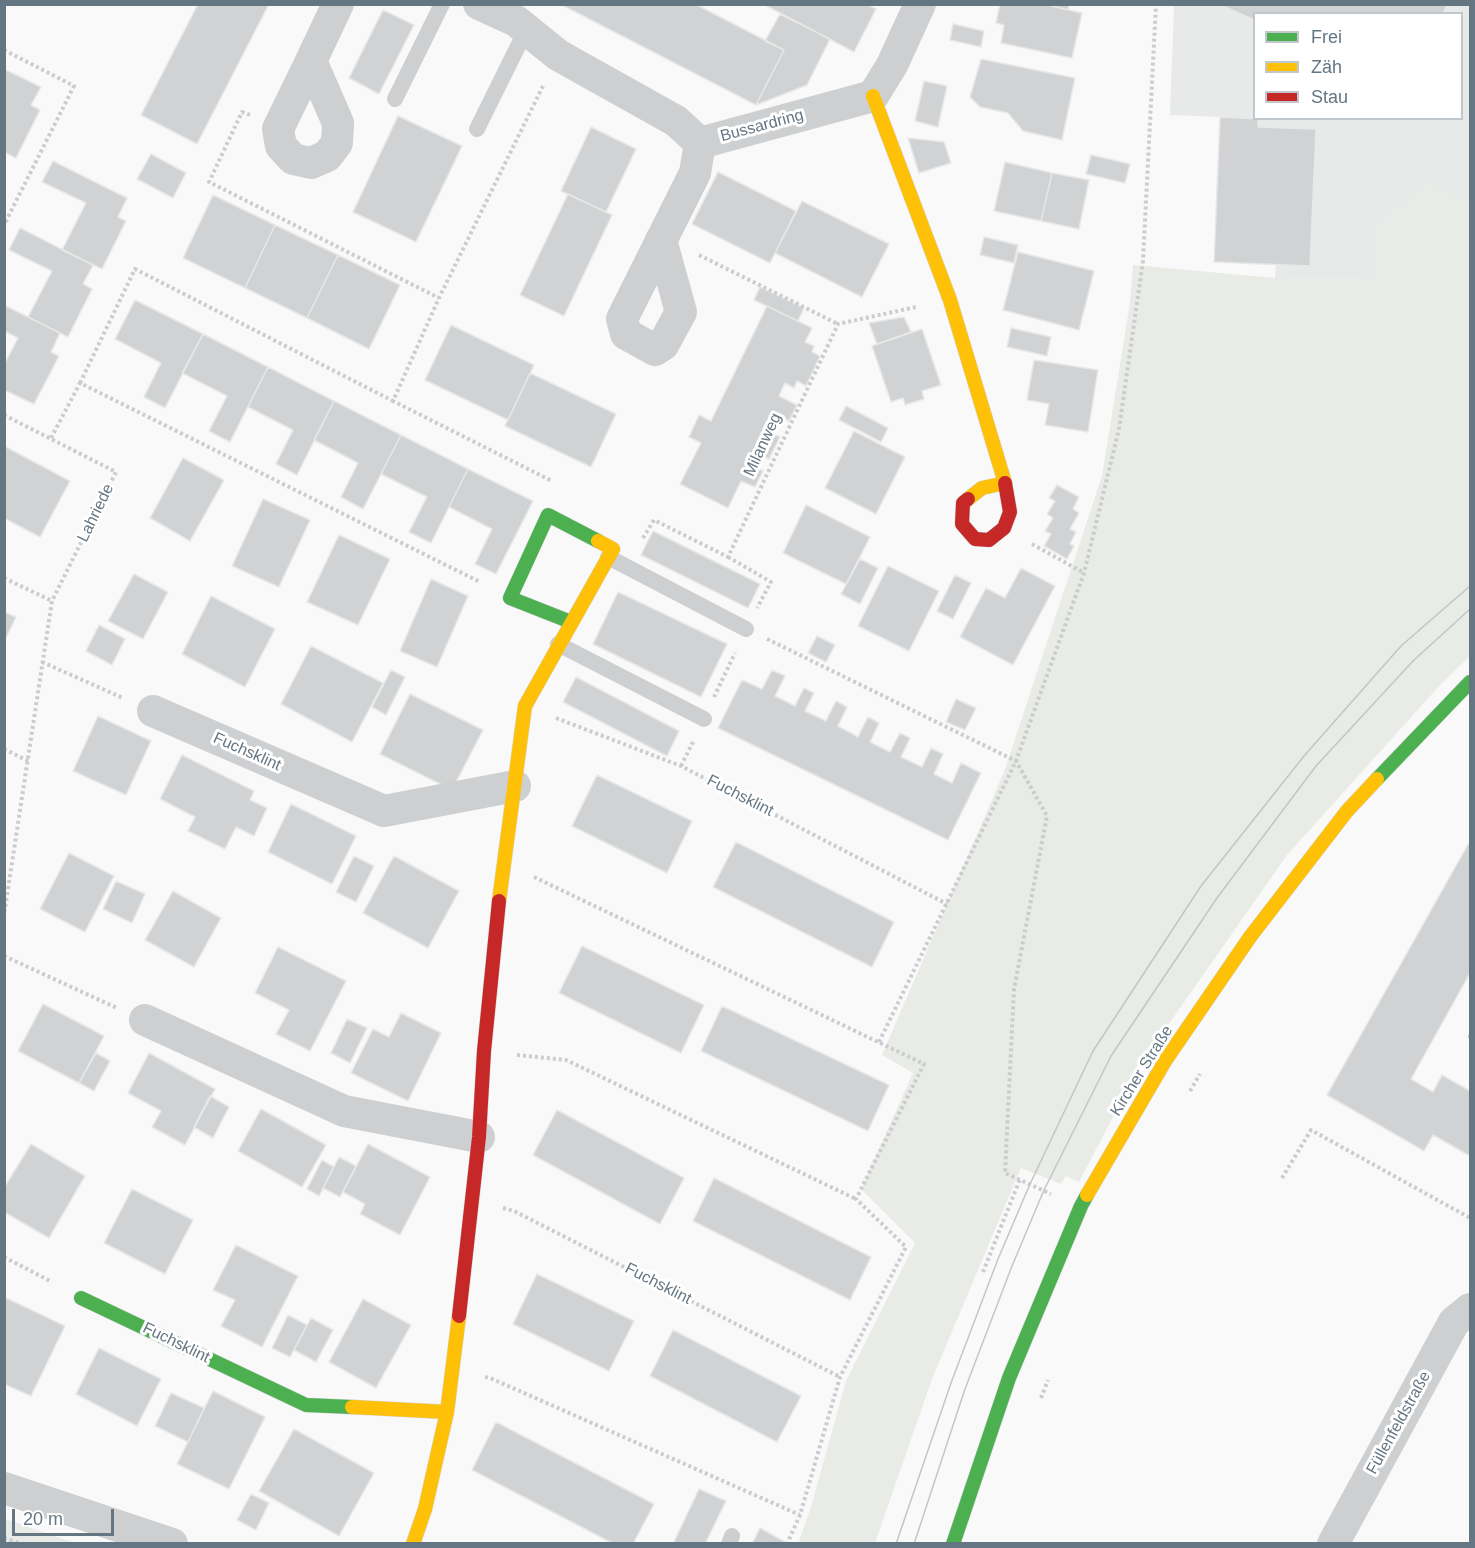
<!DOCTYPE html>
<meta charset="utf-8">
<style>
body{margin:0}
#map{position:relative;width:1475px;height:1548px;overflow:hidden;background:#f9f9f9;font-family:Arial,sans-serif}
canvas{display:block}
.frame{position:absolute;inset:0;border:6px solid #657683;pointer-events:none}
.legend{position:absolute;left:1253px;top:12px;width:210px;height:108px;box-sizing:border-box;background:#fff;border:2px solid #c1c8cd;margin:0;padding:8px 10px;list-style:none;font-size:18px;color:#657683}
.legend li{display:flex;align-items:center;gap:12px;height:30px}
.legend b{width:30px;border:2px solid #c1c8cd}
.scale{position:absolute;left:12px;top:1509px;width:102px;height:27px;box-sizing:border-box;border:3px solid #657683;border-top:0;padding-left:8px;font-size:18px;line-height:21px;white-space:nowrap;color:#657683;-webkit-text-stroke:4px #fff;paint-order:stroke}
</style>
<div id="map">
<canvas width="1475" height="1548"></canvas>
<div class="frame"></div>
<ul class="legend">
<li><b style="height:8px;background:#4caf50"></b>Frei</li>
<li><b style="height:8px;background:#ffc107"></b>Zäh</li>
<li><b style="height:8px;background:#c62828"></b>Stau</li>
</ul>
<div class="scale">20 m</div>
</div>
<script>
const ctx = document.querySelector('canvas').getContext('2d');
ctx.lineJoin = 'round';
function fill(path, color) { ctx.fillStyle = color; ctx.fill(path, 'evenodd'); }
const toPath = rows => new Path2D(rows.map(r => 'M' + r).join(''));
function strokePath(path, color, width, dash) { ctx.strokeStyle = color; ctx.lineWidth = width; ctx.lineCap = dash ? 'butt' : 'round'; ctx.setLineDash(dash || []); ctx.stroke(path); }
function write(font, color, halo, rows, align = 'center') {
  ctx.font = font + ' Arial,sans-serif'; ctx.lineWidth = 6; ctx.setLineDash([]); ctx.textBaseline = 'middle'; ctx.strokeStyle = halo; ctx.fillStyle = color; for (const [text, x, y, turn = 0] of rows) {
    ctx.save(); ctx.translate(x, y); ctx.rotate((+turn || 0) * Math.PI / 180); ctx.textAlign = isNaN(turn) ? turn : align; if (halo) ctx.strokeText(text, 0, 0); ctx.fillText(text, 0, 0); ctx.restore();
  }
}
fill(toPath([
 [1174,5,1470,5,1470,204,1426,185,1377,228,1377,279,1275,278,1276,265,1220,117,1170,115],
 [1254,14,1462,14,1462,118,1254,118]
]), '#e8e9e9');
fill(toPath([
 [1427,184,1470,204,1470,656,1441,684,1287,855,1140,1065,1079,1182,1066,1176,1061,1184,1021,1168,932,1379,875,1543,798,1544,811,1507,846,1381,915,1243,861,1189,913,1073,882,1055,1004,772,1102,476,1130,303,1133,265,1275,278,1376,279,1377,228],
 [4,1519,5,1519,75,1543,5,1543]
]), '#e8ebe6');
const building = toPath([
 [198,4,269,4,197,144,141,115,198,4],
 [560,4,695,4,784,50,756,105,560,4],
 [763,4,866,4,876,9,854,52,763,4],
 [1000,4,1044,4,1082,13,1072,58,1001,43,1004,25,996,23,1000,4],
 [1044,4,1069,4,1068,10,1044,4],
 [1219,4,1447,4,1443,14,1254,14,1254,20,1219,4],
 [383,10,414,25,379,94,349,78,383,10],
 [780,14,830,39,807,85,756,105,784,50,765,41,780,14],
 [953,24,984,31,981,47,950,40,953,24],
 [981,59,1075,78,1062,140,1023,131,1008,113,980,107,970,97,981,59],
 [4,69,41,87,31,105,40,110,16,158,4,152,4,69],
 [924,81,947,86,938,127,915,121,924,81],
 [398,116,462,146,416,242,353,212,398,116],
 [1220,117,1258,119,1258,127,1316,129,1310,266,1214,262,1220,117],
 [591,127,636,149,606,212,561,191,591,127],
 [908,138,944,142,951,163,919,173,908,138],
 [151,154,186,173,173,198,137,179,151,154],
 [1091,155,1130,164,1125,183,1086,174,1091,155],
 [53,161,127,198,118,217,126,221,102,269,62,250,86,203,42,182,53,161],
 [1005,162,1052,173,1041,221,994,211,1005,162],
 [718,172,796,211,770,263,692,224,718,172],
 [1052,173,1089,180,1079,229,1041,221,1052,173],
 [568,194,612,215,564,316,520,295,568,194],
 [213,195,275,225,245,288,183,258,213,195],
 [802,201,889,244,862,297,775,253,802,201],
 [275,225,338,255,307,318,245,288,275,225],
 [20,228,93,265,83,284,92,289,68,337,28,317,52,271,9,250,20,228],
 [984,237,1018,245,1014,263,980,255,984,237],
 [1018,252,1094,271,1079,330,1003,310,1018,252],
 [338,255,400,285,369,349,307,318,338,255],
 [760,287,804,308,798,321,754,300,760,287],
 [135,300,203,334,165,408,144,397,161,363,115,339,135,300],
 [4,305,60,333,51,352,59,356,34,404,4,390,4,365,18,338,4,331,4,305],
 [767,306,812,328,805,342,814,346,812,352,820,356,806,386,797,381,794,388,785,383,779,396,797,405,789,421,779,416,777,423,768,419,763,429,780,437,769,459,755,453,749,464,763,471,755,487,741,481,728,508,680,484,701,443,689,437,699,415,711,421,767,306],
 [904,317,911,332,877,344,869,323,904,317],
 [451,325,534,365,508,420,425,380,451,325],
 [1011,328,1051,337,1047,356,1007,347,1011,328],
 [922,329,941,385,922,391,924,399,905,405,903,398,891,402,872,346,922,329],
 [203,334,268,367,230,442,209,431,227,396,182,373,203,334],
 [1034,360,1098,370,1088,432,1045,425,1049,404,1027,400,1034,360],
 [268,367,334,401,297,475,276,464,293,430,248,407,268,367],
 [530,373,616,414,591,467,505,426,530,373],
 [334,401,401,435,363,509,341,497,358,463,314,440,334,401],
 [846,406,888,428,881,442,839,420,846,406],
 [854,431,905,457,876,514,825,488,854,431],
 [401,435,468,469,431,543,409,532,427,497,381,474,401,435],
 [4,446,70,481,40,537,4,518,4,446],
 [183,458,224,480,190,541,150,518,183,458],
 [468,469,533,501,496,574,475,564,492,529,449,507,468,469],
 [1057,485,1079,497,1073,509,1079,513,1070,529,1076,532,1070,544,1074,546,1067,559,1044,546,1051,534,1045,531,1053,518,1047,514,1055,501,1049,498,1057,485],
 [263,499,310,520,279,587,232,566,263,499],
 [806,505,870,537,846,584,783,553,806,505],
 [653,531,760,584,748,608,641,555,653,531],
 [339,535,390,559,358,625,307,602,339,535],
 [860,559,878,568,860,604,841,594,860,559],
 [888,566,939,591,909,651,858,626,888,566],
 [1021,568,1055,586,1013,665,960,637,986,588,1005,598,1021,568],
 [134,574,168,592,143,639,108,621,134,574],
 [955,575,971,583,953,619,937,611,955,575],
 [431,579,468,596,437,667,400,651,431,579],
 [618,592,727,644,701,697,593,644,618,592],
 [211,596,275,629,245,687,182,654,211,596],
 [4,612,16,617,4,642,4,612],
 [99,625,125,639,112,665,86,651,99,625],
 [817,636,835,645,826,662,808,653,817,636],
 [311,646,383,683,352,742,281,704,311,646],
 [391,670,405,677,386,715,372,707,391,670],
 [772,670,785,676,775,696,795,706,804,688,814,693,805,711,826,721,836,701,847,707,838,726,858,737,868,717,879,723,870,742,890,752,900,733,910,738,901,757,922,767,931,748,943,754,934,774,952,783,961,763,981,773,948,840,718,728,742,680,762,689,772,670],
 [576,677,679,731,667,756,563,702,576,677],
 [410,694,483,730,452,790,380,754,410,694],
 [956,699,976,708,965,730,946,722,956,699],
 [98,716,151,741,126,795,73,771,98,716],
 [182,755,254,791,250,800,267,808,254,836,236,827,225,849,188,831,195,817,160,799,182,755],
 [597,775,692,821,667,873,572,826,597,775],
 [291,804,356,836,332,884,268,852,291,804],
 [1470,841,1470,973,1411,1079,1433,1092,1442,1075,1470,1091,1470,1156,1433,1135,1424,1151,1327,1095,1470,841],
 [736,842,894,922,872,967,713,887,736,842],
 [69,853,114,876,85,932,40,909,69,853],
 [354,856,374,866,356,902,336,892,354,856],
 [394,856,459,891,428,948,363,913,394,856],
 [116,881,145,894,132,923,103,909,116,881],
 [173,891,221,918,194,967,145,940,173,891],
 [582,946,704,1005,681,1053,559,993,582,946],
 [278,947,346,981,310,1051,276,1034,289,1010,255,993,278,947],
 [43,1004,104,1036,79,1083,18,1051,43,1004],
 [722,1006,889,1085,868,1131,701,1051,722,1006],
 [401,1013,441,1033,408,1101,351,1073,373,1029,389,1037,401,1013],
 [347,1019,367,1028,350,1063,331,1053,347,1019],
 [96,1053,110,1061,94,1091,79,1083,96,1053],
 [149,1053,215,1089,185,1145,152,1127,161,1111,128,1093,149,1053],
 [210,1096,229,1107,213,1138,194,1127,210,1096],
 [261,1109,326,1145,302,1187,238,1151,261,1109],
 [557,1110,684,1178,660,1224,533,1155,557,1110],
 [31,1144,85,1176,49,1238,4,1212,4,1188,31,1144],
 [368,1144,430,1177,400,1235,360,1214,365,1204,343,1192,368,1144],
 [339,1157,356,1166,340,1197,323,1188,339,1157],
 [322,1160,334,1167,319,1196,307,1189,322,1160],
 [714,1178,871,1257,850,1300,693,1221,714,1178],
 [132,1189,193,1220,165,1274,104,1243,132,1189],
 [236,1245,298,1276,262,1347,221,1326,235,1300,213,1290,236,1245],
 [537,1274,634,1321,609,1371,513,1324,537,1274],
 [4,1297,65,1326,31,1396,4,1384,4,1297],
 [363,1299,411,1325,376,1388,329,1362,363,1299],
 [288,1315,307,1325,290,1357,272,1348,288,1315],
 [311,1318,333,1330,316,1362,294,1350,311,1318],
 [673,1330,801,1396,777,1442,650,1376,673,1330],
 [99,1348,161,1379,137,1426,76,1394,99,1348],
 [213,1391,265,1417,229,1489,177,1464,213,1391],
 [171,1393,204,1408,188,1442,155,1426,171,1393],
 [496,1422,654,1504,633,1544,614,1544,472,1470,496,1422],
 [294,1429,374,1473,339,1536,259,1491,294,1429],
 [699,1489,726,1501,705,1544,673,1544,699,1489],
 [251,1494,269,1503,256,1530,237,1520,251,1494],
 [760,1528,785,1542,784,1544,752,1544,760,1528]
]);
fill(building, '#d0d2d3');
strokePath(building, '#e8e8e8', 1.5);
const fast = toPath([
 [571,622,510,598,548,515,598,541],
 [1377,779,1470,682],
 [81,1298,306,1405,352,1407],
 [953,1544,1009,1378,1081,1206,1087,1195]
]);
const slow = toPath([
 [873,96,950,300,1005,483,982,488,968,499],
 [499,901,525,706,613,549,598,541],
 [1087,1195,1165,1061,1250,937,1347,811,1377,779],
 [352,1407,447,1412],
 [413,1544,425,1509,447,1412,459,1316]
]);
const jam = toPath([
 [968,499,963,503,962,524,975,539,989,540,1004,528,1010,512,1005,483],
 [459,1316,479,1137,484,1051,499,901]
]);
strokePath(fast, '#d5d6d7', 15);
strokePath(slow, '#d5d6d7', 15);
strokePath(jam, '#d5d6d7', 15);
strokePath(toPath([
 [4,50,74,86,4,225],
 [543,86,439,298,393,401,552,481],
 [250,115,242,112,209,182,439,298],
 [699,255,838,324],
 [80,383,135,269,393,401],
 [4,415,116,472,52,601,4,915],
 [51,438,80,383,480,582],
 [643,538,654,520,728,557,838,324,916,307],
 [1032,544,1084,573],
 [728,557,771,582,757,608],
 [4,578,52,601],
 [767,639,1016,761,1047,816,1014,989,1005,1173,1051,1194],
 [42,662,123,698],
 [714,697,735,653],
 [556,718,681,766,947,904],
 [4,749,28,761],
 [681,766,693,742],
 [534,877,924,1064,856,1199,906,1247,840,1377,800,1515,787,1544],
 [4,956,117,1008],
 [1470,1035,1470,1039],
 [879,1042,1016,761,1084,573,1119,429,1143,261,1156,4],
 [517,1055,566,1060,856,1199],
 [1190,1091,1200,1074],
 [1282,1178,1311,1130,1470,1218],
 [503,1208,514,1211,840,1377],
 [4,1257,52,1282],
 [983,1272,1020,1179],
 [485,1377,490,1378,800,1515],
 [1041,1398,1048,1380],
 [4,1538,22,1544]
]), '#cbcccd', 4, [3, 3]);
strokePath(toPath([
 [395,99,442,4],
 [477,129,526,30],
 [608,557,746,629],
 [558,644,704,719],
 [729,1544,732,1536]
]), '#cecfd0', 16);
strokePath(toPath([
 [479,4,516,21,558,55,676,121,700,143,873,96,892,65,920,4],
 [311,61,338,123,337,143,327,156,311,163,293,159,281,146,278,129,311,61,338,4],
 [661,240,681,312,663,345,655,350,626,334,622,319,695,173,700,143],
 [153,711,384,811,515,786],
 [145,1020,344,1111,479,1137],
 [4,1488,172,1544],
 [1333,1544,1454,1322,1470,1309]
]), '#cecfd0', 32);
strokePath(fast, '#4caf50', 14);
strokePath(slow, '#ffc107', 14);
strokePath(jam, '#c62828', 14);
strokePath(toPath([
 [896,1544,951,1383,998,1259,1030,1184,1093,1051,1201,886,1304,756,1401,646,1470,586],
 [914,1544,965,1389,1012,1266,1044,1190,1111,1056,1217,898,1316,766,1413,661,1470,609]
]), '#c3c5c6', 1.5);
write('16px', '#657683', '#fff', [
 ["Bussardring",762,126,-15],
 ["Milanweg",763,445,-65],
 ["Lahriede",96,513,-64],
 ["Fuchsklint",247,752,24],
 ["Fuchsklint",740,796,27],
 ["Kircher Straße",1142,1071,-58],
 ["Fuchsklint",658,1284,27],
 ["Fuchsklint",176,1343,26],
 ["Füllenfeldstraße",1399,1423,-61]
]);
</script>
